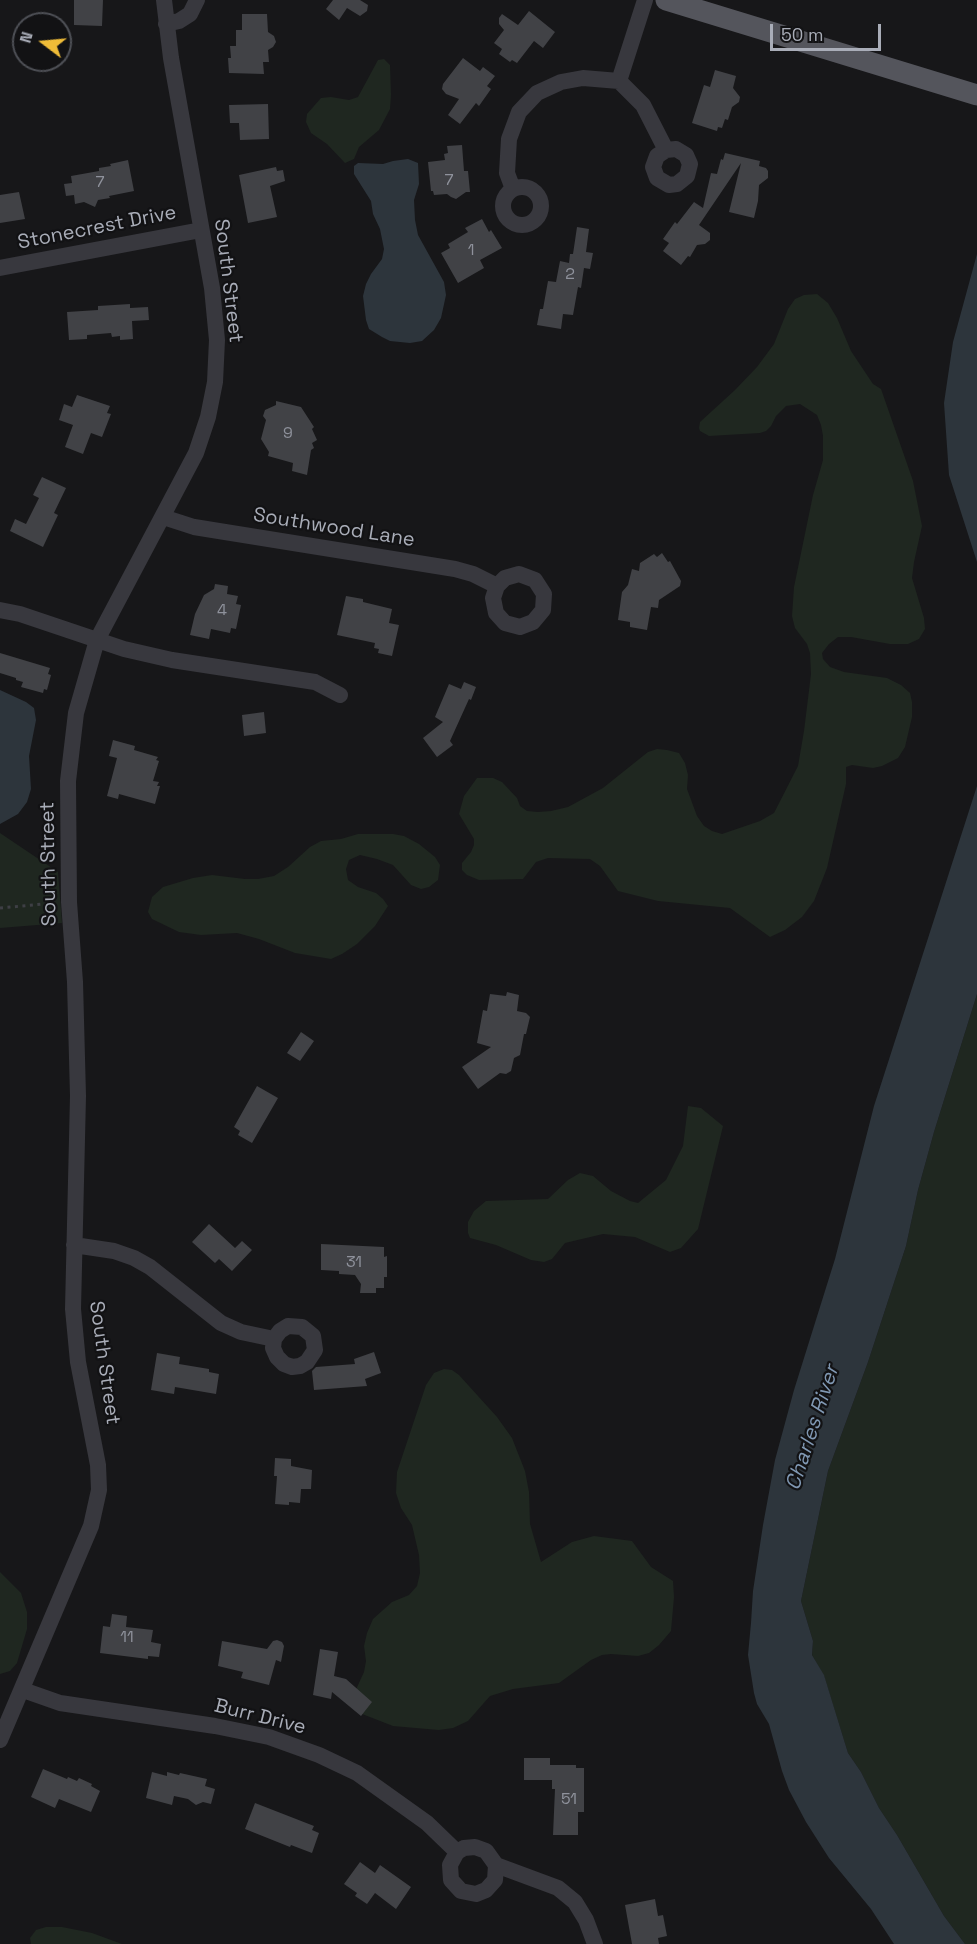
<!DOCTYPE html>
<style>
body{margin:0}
#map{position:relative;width:977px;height:1944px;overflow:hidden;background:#171719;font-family:"Space Grotesk",sans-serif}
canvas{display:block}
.north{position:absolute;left:12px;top:12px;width:60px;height:60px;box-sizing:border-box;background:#121214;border:2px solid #4e5056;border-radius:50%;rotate:286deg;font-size:16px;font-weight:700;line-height:24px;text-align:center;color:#a9adb8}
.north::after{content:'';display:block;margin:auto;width:21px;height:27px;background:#efbc38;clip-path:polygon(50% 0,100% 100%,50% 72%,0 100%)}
.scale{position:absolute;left:770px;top:24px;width:111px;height:27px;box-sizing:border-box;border:3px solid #a9adb8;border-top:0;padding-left:8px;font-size:18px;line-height:21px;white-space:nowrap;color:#a9adb8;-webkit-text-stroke:4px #121214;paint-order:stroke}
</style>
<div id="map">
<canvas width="977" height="1944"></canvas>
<div class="north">N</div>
<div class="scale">50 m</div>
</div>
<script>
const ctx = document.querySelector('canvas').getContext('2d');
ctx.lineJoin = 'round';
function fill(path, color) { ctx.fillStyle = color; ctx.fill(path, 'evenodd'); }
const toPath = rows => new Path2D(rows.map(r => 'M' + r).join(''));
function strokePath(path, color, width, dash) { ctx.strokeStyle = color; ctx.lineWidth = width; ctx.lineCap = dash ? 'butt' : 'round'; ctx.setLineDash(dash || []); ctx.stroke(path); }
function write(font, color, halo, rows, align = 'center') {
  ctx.font = font + ' "Space Grotesk",sans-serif'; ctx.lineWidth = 4.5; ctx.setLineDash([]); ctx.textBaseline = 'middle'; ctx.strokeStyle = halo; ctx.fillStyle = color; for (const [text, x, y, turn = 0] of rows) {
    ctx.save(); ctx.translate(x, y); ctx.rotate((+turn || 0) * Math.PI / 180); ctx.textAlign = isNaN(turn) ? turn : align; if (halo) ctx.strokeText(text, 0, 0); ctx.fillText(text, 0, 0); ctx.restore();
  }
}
fill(toPath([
 [384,59,390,65,391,95,390,109,379,130,359,147,354,159,345,163,327,144,311,133,306,122,307,114,321,98,331,97,349,100,358,97,378,60],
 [817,294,828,303,837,318,851,351,873,384,881,389,913,481,922,526,914,562,912,578,924,618,925,629,919,639,908,644,890,644,851,637,838,637,829,644,822,653,823,659,830,667,844,672,887,678,901,685,910,693,912,702,912,717,905,747,898,758,882,766,873,768,852,765,846,767,846,784,827,868,814,901,802,917,785,930,770,937,730,908,658,901,618,891,600,866,590,859,548,858,536,862,523,879,479,880,467,875,462,870,462,863,471,852,474,845,474,839,459,814,464,796,477,778,493,778,502,782,517,798,520,806,527,811,538,812,551,811,568,807,603,788,648,752,657,749,667,750,679,753,685,763,688,775,687,789,697,816,704,826,712,831,722,834,760,821,774,813,798,766,804,731,811,674,810,653,807,644,795,628,792,616,794,587,813,495,823,460,823,436,821,425,817,415,800,404,786,406,776,416,771,426,766,431,760,433,709,436,700,431,699,428,700,422,735,390,757,367,774,344,788,309,795,299,804,295],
 [0,833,58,872,62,923,0,928],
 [358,834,393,834,404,836,419,844,435,857,440,865,438,880,429,887,421,889,411,885,393,865,377,859,360,855,349,860,346,869,348,880,358,887,376,893,383,899,388,906,375,926,357,944,342,954,331,959,295,953,259,939,237,933,201,935,179,932,152,919,148,912,152,897,163,887,193,878,212,875,245,879,258,879,274,876,288,867,310,847,321,841,341,839],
 [977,994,977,1944,965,1944,944,1916,897,1835,879,1808,861,1772,848,1753,824,1676,812,1655,813,1641,801,1601,828,1471,868,1362,906,1246,918,1190,934,1132],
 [688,1106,701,1108,723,1126,698,1229,681,1248,670,1252,635,1237,603,1234,565,1243,552,1259,544,1262,531,1260,496,1245,470,1238,468,1233,468,1222,474,1211,486,1201,548,1199,568,1180,580,1173,593,1176,611,1191,630,1201,638,1203,666,1180,683,1146],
 [444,1369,452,1370,459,1375,497,1417,512,1438,525,1471,529,1492,530,1524,541,1562,572,1542,594,1536,632,1541,651,1567,673,1581,674,1597,671,1631,659,1645,649,1653,638,1656,611,1654,602,1655,591,1660,559,1683,513,1689,490,1696,468,1721,453,1728,439,1730,393,1726,357,1712,353,1696,364,1672,366,1661,364,1646,367,1633,373,1619,392,1602,409,1595,417,1586,420,1573,419,1555,412,1525,401,1508,396,1493,397,1472,426,1385,434,1373],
 [0,1572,21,1593,27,1612,27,1629,17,1663,10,1671,0,1674],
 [46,1927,62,1927,92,1933,122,1944,31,1944,30,1938,36,1930]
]), '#1f2720');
fill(toPath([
 [408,159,418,163,419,184,414,200,415,220,418,235,444,282,446,295,441,318,434,330,422,341,410,343,390,341,382,337,369,329,366,320,363,296,366,284,371,274,382,259,384,249,380,229,373,214,371,201,354,174,354,166,358,163,383,164,393,161],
 [977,254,977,562,949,475,944,403,953,342],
 [0,690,26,702,34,708,36,720,29,756,31,789,27,802,18,814,0,824],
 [977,786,977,994,934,1132,918,1190,906,1246,868,1362,828,1471,801,1601,813,1641,812,1655,824,1675,848,1753,861,1772,879,1808,897,1835,944,1916,965,1944,894,1944,871,1909,829,1858,806,1822,789,1790,782,1771,769,1724,757,1704,754,1693,748,1655,751,1623,753,1591,763,1525,775,1460,794,1390,835,1259,874,1106]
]), '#2d353c');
fill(toPath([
 [74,0,103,0,102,26,74,25],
 [333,0,360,0,368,5,367,11,360,16,347,8,339,20,326,9],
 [529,11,555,32,543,48,534,41,517,63,512,60,510,62,499,54,502,49,494,43,504,30,499,24,499,18,502,14,518,25],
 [242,14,267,14,268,32,274,36,276,42,273,47,268,50,269,62,263,62,264,74,229,73,228,58,231,58,230,46,236,46,236,30,242,30],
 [463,58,480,71,483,67,495,76,487,86,491,89,479,106,476,103,460,124,448,115,459,99,446,94,442,89,443,84],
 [715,70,736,76,733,88,740,97,739,102,732,107,728,120,725,119,722,128,718,127,717,131,692,123,704,85,710,87],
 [268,104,269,139,240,140,239,123,230,123,229,105],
 [462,145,464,171,468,171,470,192,466,192,456,199,451,197,447,194,434,195,433,191,431,191,428,162,445,160,444,154,448,153,447,146],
 [725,153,760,161,759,166,766,168,768,171,768,178,759,185,758,201,754,218,729,212,741,163,699,225,710,233,710,240,705,244,697,245,690,257,688,256,681,265,663,251,669,243,663,239,675,222,677,224,694,202,703,208,711,173,717,174,721,159,723,160],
 [128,160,134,191,109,196,110,198,98,200,95,207,84,202,75,204,74,195,66,196,64,184,72,183,71,176,99,171,99,168,111,166,110,164],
 [276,167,277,171,283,170,285,181,270,186,277,217,248,223,239,175],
 [19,192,25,219,0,223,0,195],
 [482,219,489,232,491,230,502,248,480,260,484,268,458,283,441,253,450,248,448,244,468,232,465,228],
 [577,227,589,229,586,252,593,253,590,269,584,268,581,288,578,287,573,315,563,314,561,329,537,325,540,309,543,309,548,281,556,282,560,261,569,263,570,254,573,254],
 [130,304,130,308,148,307,149,320,132,321,133,339,120,340,120,336,112,337,111,333,87,335,87,339,69,340,67,312,98,310,98,306],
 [77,395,110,406,107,413,111,414,102,437,91,433,83,454,65,447,73,425,59,420,64,404,72,407],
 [276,401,301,407,314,427,312,429,317,440,312,443,314,448,311,450,307,475,292,471,293,463,268,456,269,452,261,439,266,420,263,416,265,410,276,405],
 [42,477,66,488,54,513,58,515,43,547,10,531,15,519,26,524,39,498,33,495],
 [662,553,668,562,670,561,681,581,680,586,659,600,658,608,651,607,647,630,630,627,630,622,618,620,622,592,628,585,632,569,639,571,640,563,654,554,657,557],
 [215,584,228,586,227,594,238,596,236,604,241,605,236,629,231,628,230,633,211,629,209,639,190,635,195,614,204,595,214,589],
 [346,596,363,599,363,602,392,609,389,623,399,625,392,656,378,653,379,649,374,648,375,643,337,635],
 [0,653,50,668,48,674,51,675,47,690,44,689,43,693,21,687,23,682,16,680,16,678,0,673],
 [464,682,476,687,471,700,469,699,450,741,453,745,437,757,423,738,443,722,435,717,449,684,461,689],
 [264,712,266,733,244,736,242,715],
 [113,740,135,746,134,750,158,757,156,760,159,761,153,781,159,782,157,786,160,786,155,804,119,794,118,799,107,796,117,758,109,756],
 [507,992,519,995,517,1011,526,1013,530,1017,526,1034,524,1034,520,1055,514,1058,511,1071,506,1074,500,1073,478,1089,462,1067,491,1047,477,1043,483,1010,487,1011,490,994,506,996],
 [301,1032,314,1041,300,1061,287,1053],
 [257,1086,278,1098,252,1143,238,1135,240,1131,234,1127],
 [209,1224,235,1248,242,1241,252,1250,232,1271,219,1259,215,1263,192,1242],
 [321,1244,384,1247,384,1257,387,1256,387,1277,384,1277,384,1288,376,1288,376,1293,360,1293,361,1284,355,1275,339,1274,339,1271,321,1270],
 [374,1352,381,1373,365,1379,367,1386,314,1390,312,1371,316,1367,355,1364,354,1359],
 [157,1353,180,1357,179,1364,209,1369,209,1372,219,1374,216,1394,175,1387,174,1394,151,1390],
 [275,1458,291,1459,291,1466,312,1470,311,1489,301,1489,300,1503,289,1502,289,1505,275,1504,277,1476,274,1476],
 [112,1614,127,1616,126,1627,153,1630,151,1642,161,1644,159,1657,148,1656,148,1659,100,1653,103,1626,110,1627],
 [277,1640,282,1642,284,1646,281,1662,276,1660,269,1685,241,1678,243,1672,218,1666,222,1641,267,1649,273,1641],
 [320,1649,338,1652,334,1676,346,1679,372,1702,361,1716,332,1692,331,1699,313,1695],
 [524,1758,550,1758,550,1765,576,1765,576,1768,584,1768,584,1812,578,1812,578,1835,553,1835,555,1789,552,1789,552,1780,524,1780],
 [43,1769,67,1779,68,1777,77,1781,79,1778,92,1784,91,1786,100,1791,91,1812,59,1799,55,1808,31,1797],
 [152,1772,167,1776,167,1772,179,1775,180,1773,207,1779,205,1786,215,1789,211,1804,203,1802,196,1805,188,1799,174,1796,172,1805,146,1798],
 [255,1803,314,1826,312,1830,319,1833,312,1853,291,1845,290,1847,245,1829],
 [360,1862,375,1873,380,1865,411,1887,396,1909,375,1893,367,1904,355,1896,357,1893,344,1884],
 [655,1899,658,1916,663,1915,667,1936,658,1938,659,1944,632,1944,625,1905]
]), '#414246');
strokePath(toPath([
 [0,908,55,903]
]), '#3e3f45', 3, [3, 4.5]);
strokePath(toPath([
 [166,24,179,21,190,14,197,0],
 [619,81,643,105,666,150,657,156,653,167,657,178,669,185,677,184,687,176,690,164,686,155,676,149,666,150],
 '503 206a19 19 0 1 1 38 0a19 19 0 1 1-38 0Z',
 [513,189,507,173,509,139,519,112,537,93,561,82,583,78,619,81,645,0],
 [0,268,201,230],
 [163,517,194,527,455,569,473,574,497,586,493,598,496,613,505,623,520,627,533,622,543,610,544,594,535,580,519,574,505,578,497,586],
 [0,610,20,614,124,649,172,660,315,682,340,695],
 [74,1245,114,1251,134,1258,150,1267,221,1323,241,1332,274,1339,273,1348,277,1357,284,1364,292,1367,300,1366,307,1362,315,1350,313,1336,302,1327,288,1326,280,1331,274,1339],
 [23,1690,60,1703,215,1726,269,1737,319,1755,357,1773,427,1823,457,1852,450,1865,451,1880,461,1891,476,1894,486,1890,495,1880,496,1865,486,1851,475,1847,464,1848,457,1852],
 [0,1740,91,1526,99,1490,98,1465,78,1362,73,1309,78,1096,75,982,69,902,68,781,76,713,97,640,196,453,208,417,215,382,217,340,212,288,171,58,164,0],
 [496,1865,558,1888,575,1902,586,1920,595,1944]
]), '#38383e', 16);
strokePath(toPath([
 [666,0,977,95]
]), '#54555c', 21);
write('16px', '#8f929c', null, [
 ["7",449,181],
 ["7",100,183],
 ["1",471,251],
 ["2",570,275],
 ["9",288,434],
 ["4",222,611],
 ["31",354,1263],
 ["11",127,1638],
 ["51",569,1800]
]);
write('20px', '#a9adb8', '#121214', [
 ["Stonecrest Drive",97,228,-11],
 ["South Street",228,281,83],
 ["Southwood Lane",334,528,9],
 ["South Street",49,864,-91],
 ["South Street",104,1363,82],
 ["Burr Drive",260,1717,14]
]);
write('italic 21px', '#8098b3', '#121214', [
 ["Charles River",813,1428,-72]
]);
</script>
